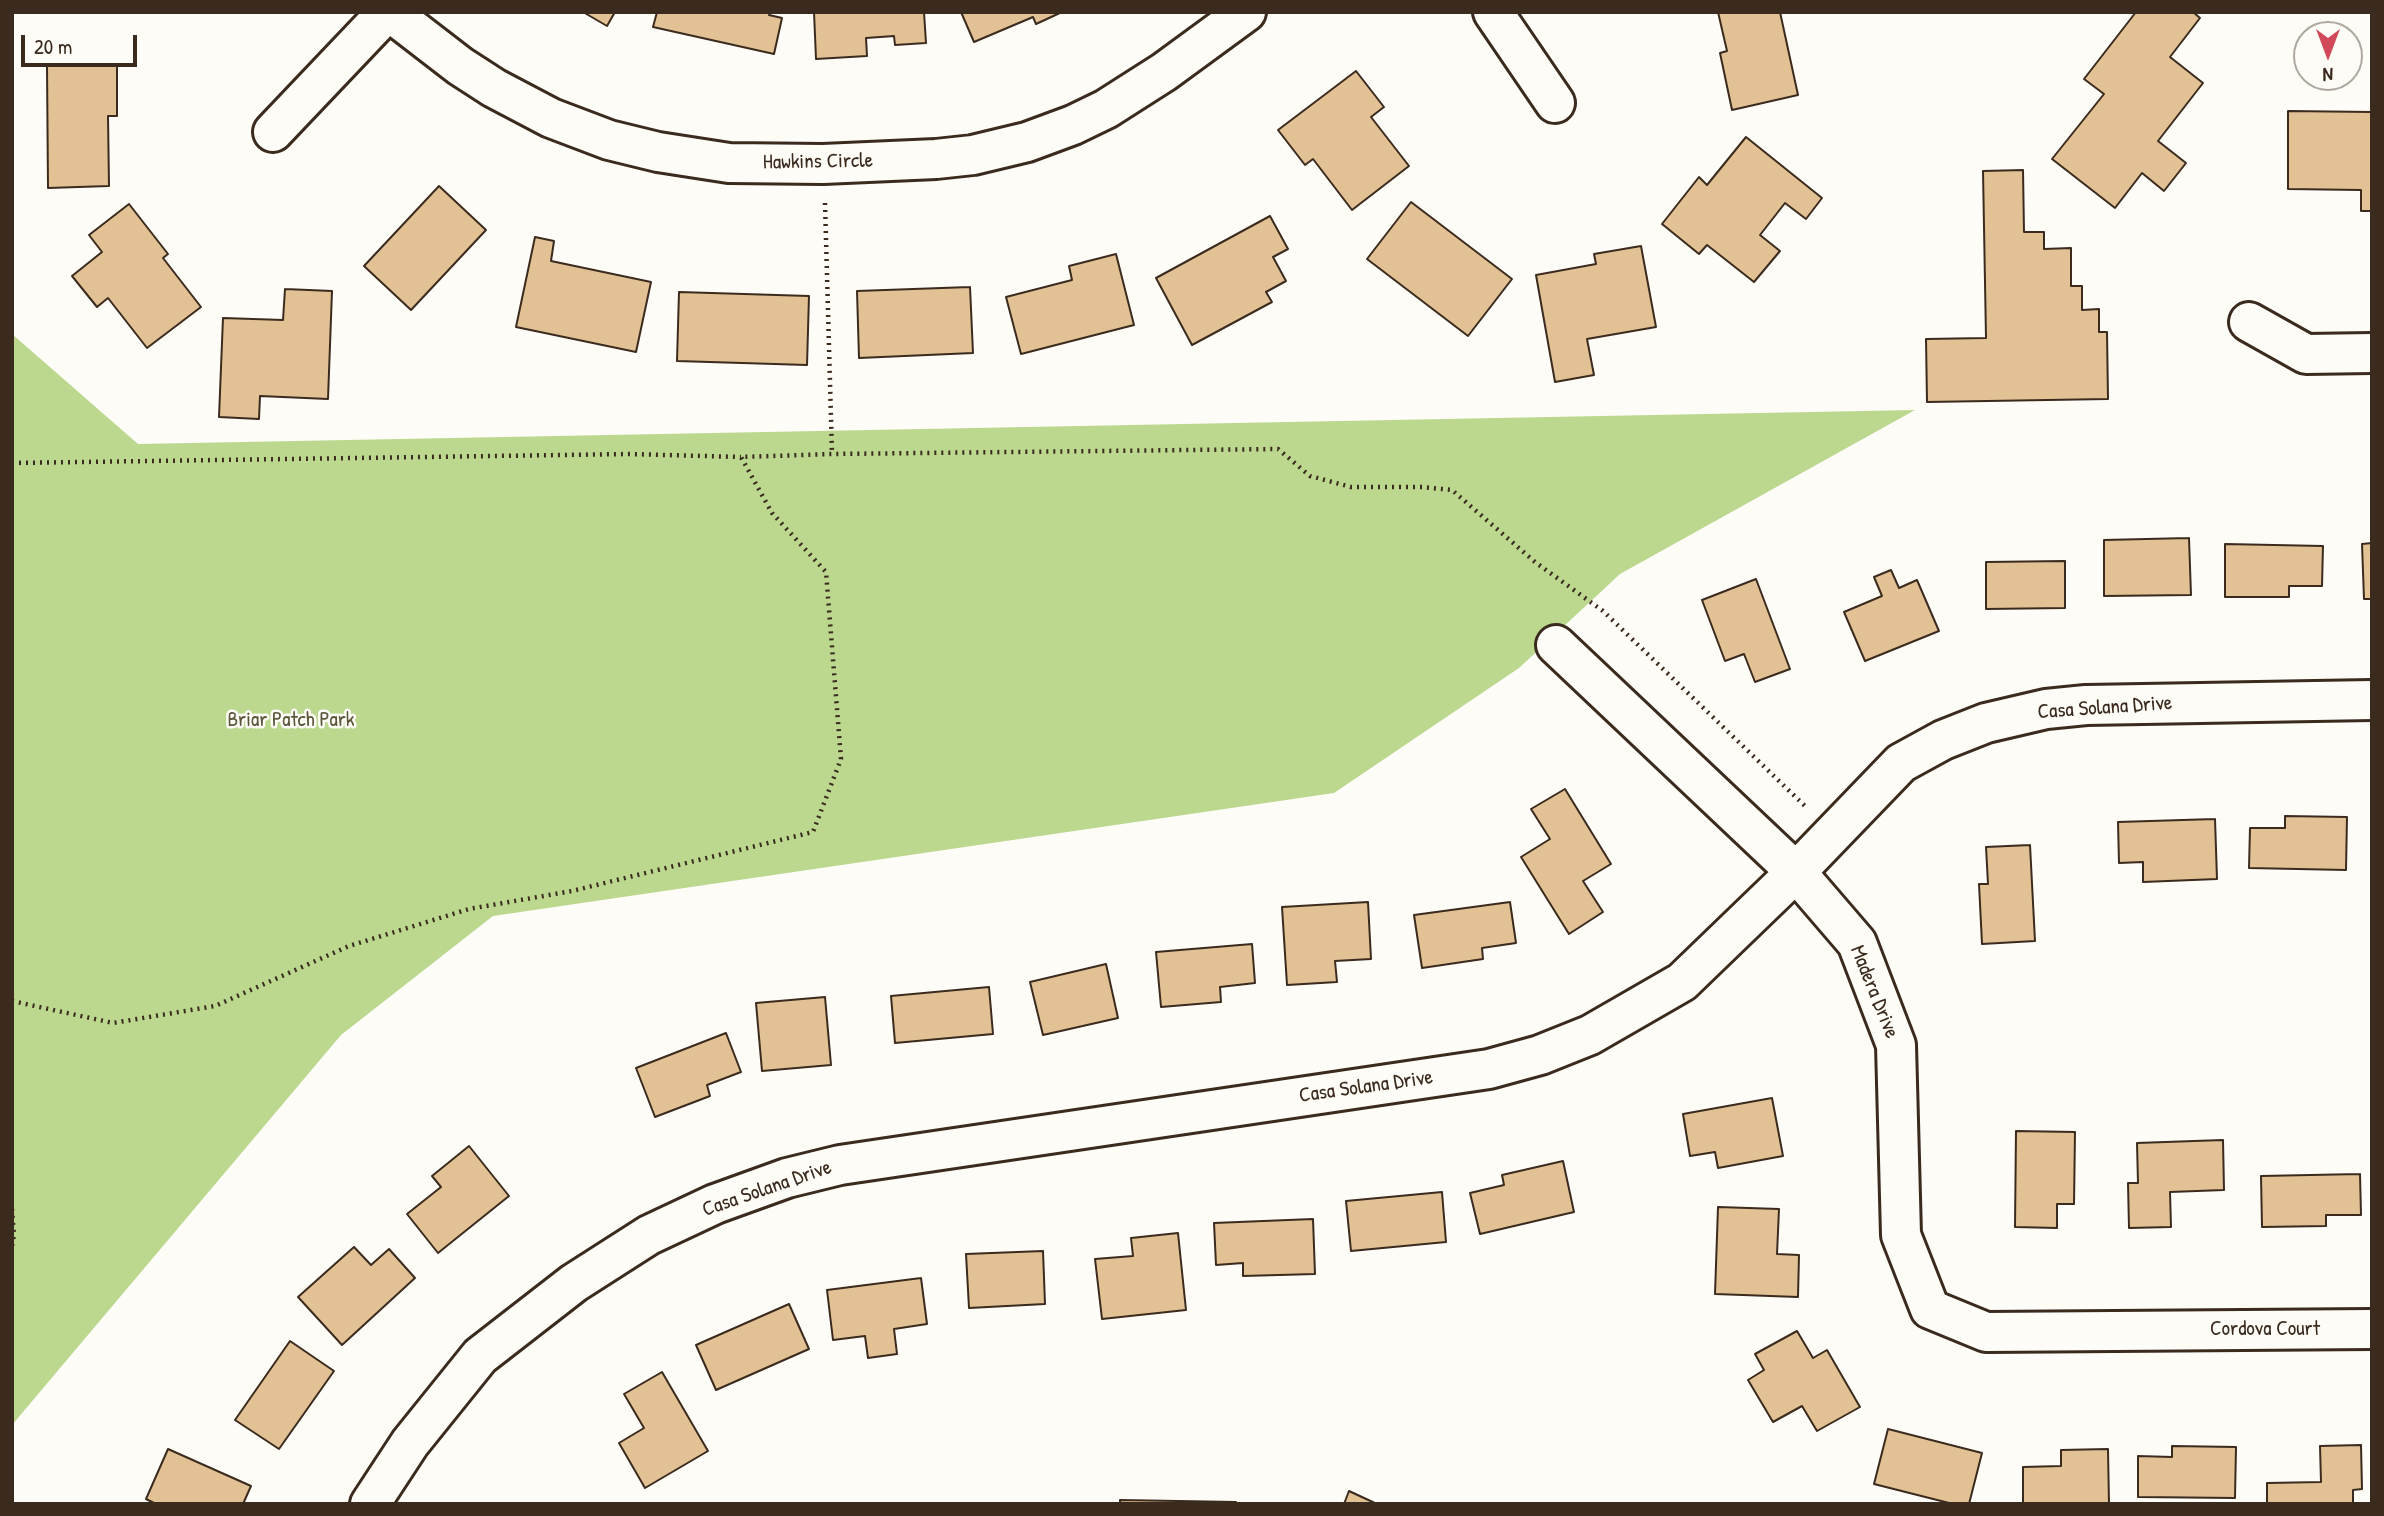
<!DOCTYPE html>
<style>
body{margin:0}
#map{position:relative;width:2384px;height:1516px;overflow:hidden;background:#fdfcf7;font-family:"Patrick Hand",sans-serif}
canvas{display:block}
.frame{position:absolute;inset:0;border:14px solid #3b2a1e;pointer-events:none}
.north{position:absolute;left:2293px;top:21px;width:70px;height:70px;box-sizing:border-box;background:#fdfcf7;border:2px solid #afa8a0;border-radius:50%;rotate:180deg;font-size:19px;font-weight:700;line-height:28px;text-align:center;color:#3b2a1e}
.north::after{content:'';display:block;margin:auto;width:24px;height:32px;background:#d1495b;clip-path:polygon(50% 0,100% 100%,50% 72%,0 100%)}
.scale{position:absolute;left:21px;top:35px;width:116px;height:32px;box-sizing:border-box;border:4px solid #3b2a1e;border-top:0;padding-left:9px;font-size:21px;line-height:24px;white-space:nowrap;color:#3b2a1e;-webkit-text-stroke:5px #fdfcf7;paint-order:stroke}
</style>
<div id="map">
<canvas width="2384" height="1516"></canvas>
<div class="frame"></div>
<div class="north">N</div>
<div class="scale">20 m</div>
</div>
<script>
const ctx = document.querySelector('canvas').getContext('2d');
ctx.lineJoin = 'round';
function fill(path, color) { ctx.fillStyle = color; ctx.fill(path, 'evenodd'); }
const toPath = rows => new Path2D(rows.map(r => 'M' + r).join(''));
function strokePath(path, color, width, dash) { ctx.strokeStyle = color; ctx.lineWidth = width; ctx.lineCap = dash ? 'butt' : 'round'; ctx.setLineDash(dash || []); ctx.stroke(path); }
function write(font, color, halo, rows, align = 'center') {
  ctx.font = font + ' "Patrick Hand",sans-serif'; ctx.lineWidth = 5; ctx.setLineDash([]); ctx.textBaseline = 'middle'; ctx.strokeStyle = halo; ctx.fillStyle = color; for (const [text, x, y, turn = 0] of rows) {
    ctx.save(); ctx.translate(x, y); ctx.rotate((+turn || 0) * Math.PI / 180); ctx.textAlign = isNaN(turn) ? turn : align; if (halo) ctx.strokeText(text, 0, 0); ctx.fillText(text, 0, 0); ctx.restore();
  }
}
fill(toPath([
 [12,334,138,444,1915,410,1620,574,1519,668,1334,793,493,916,341,1035,12,1425]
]), '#bcd88f');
const building = toPath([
 [583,12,615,12,607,26,583,12],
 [657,12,770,12,769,15,782,18,774,54,653,27,657,12],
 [814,12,924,12,926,43,895,45,894,36,866,38,867,56,816,59,814,12],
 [961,12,1062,12,1036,24,1033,17,974,42,961,12],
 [1718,12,1780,12,1798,95,1732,110,1720,53,1727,51,1718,12],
 [2136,12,2193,12,2200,18,2170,57,2203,83,2158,141,2186,163,2164,191,2142,173,2115,208,2052,159,2104,94,2084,79,2136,12],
 [117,65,117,116,108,116,109,186,48,188,47,66,117,65],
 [1356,71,1384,107,1371,117,1409,166,1352,210,1313,159,1305,165,1278,130,1356,71],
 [2288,111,2372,112,2372,211,2361,211,2361,190,2288,189,2288,111],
 [1746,137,1822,198,1806,219,1785,203,1760,235,1780,251,1754,282,1707,245,1699,254,1662,224,1699,177,1707,185,1746,137],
 [2023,170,2024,232,2044,232,2044,249,2071,248,2071,286,2082,286,2082,310,2099,309,2099,332,2107,332,2108,399,1927,402,1926,339,1986,338,1983,171,2023,170],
 [439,186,486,230,411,310,364,266,439,186],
 [1411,202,1512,279,1468,336,1367,259,1411,202],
 [129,204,168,254,163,258,201,307,147,348,108,298,97,307,72,276,102,252,89,235,129,204],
 [1270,216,1288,249,1273,257,1286,281,1266,292,1272,302,1192,345,1156,278,1270,216],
 [535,237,554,241,551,261,651,282,636,352,516,327,535,237],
 [1641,246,1656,327,1587,339,1594,375,1555,382,1536,275,1596,264,1594,254,1641,246],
 [1116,254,1134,325,1021,354,1006,297,1072,280,1069,266,1116,254],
 [970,287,973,353,859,358,857,291,970,287],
 [285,289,332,291,328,399,260,396,259,419,219,417,223,318,283,320,285,289],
 [679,292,809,296,807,365,677,361,679,292],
 [2189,538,2191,595,2104,596,2104,540,2189,538],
 [2372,543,2372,599,2364,599,2362,544,2372,543],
 [2225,544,2323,546,2322,586,2289,586,2289,597,2225,597,2225,544],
 [2065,561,2065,608,1986,609,1986,562,2065,561],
 [1891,570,1899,588,1917,580,1939,631,1865,661,1844,612,1882,596,1874,577,1891,570],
 [1756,579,1790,669,1755,682,1744,654,1725,661,1702,600,1756,579],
 [1565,789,1611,864,1583,881,1603,912,1569,934,1521,857,1550,839,1531,809,1565,789],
 [2285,816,2347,817,2346,870,2249,868,2250,828,2285,828,2285,816],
 [2215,819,2217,879,2143,882,2143,862,2119,863,2118,822,2215,819],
 [2030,845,2035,941,1982,944,1979,884,1988,884,1986,847,2030,845],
 [1368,902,1371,959,1335,961,1337,982,1287,985,1282,907,1368,902],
 [1510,902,1516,943,1482,948,1483,959,1422,968,1414,915,1510,902],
 [1252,944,1255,983,1220,987,1221,1002,1161,1007,1156,952,1252,944],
 [1106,964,1118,1018,1043,1035,1030,982,1106,964],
 [989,987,993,1034,895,1043,891,996,989,987],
 [825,997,831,1065,762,1071,756,1003,825,997],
 [726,1033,741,1072,707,1085,710,1096,655,1117,636,1068,726,1033],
 [1772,1098,1783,1156,1718,1168,1715,1152,1690,1156,1683,1114,1772,1098],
 [2016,1131,2075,1132,2074,1204,2057,1204,2057,1228,2015,1227,2016,1131],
 [2223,1140,2224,1190,2170,1192,2171,1227,2129,1228,2128,1183,2138,1183,2137,1143,2223,1140],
 [469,1146,509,1196,438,1253,407,1214,441,1187,432,1176,469,1146],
 [1563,1161,1574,1212,1480,1234,1470,1193,1504,1185,1502,1175,1563,1161],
 [2360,1174,2361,1215,2326,1215,2326,1226,2262,1227,2261,1176,2360,1174],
 [1442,1192,1446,1242,1351,1251,1346,1201,1442,1192],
 [1718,1207,1779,1209,1777,1254,1799,1255,1798,1297,1715,1294,1718,1207],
 [1313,1219,1315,1274,1243,1276,1243,1263,1216,1265,1214,1223,1313,1219],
 [1178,1233,1186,1310,1102,1319,1095,1259,1133,1256,1131,1238,1178,1233],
 [354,1247,371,1265,389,1249,415,1278,342,1345,298,1297,354,1247],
 [1043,1251,1045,1304,969,1308,966,1254,1043,1251],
 [921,1278,927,1324,894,1329,897,1354,868,1358,865,1336,833,1340,827,1290,921,1278],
 [789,1304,809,1349,716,1390,696,1345,789,1304],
 [1797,1331,1813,1358,1827,1350,1860,1407,1817,1431,1802,1406,1773,1422,1748,1380,1764,1370,1755,1354,1797,1331],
 [290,1341,334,1371,279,1449,235,1420,290,1341],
 [662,1372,708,1451,645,1488,619,1443,644,1428,624,1394,662,1372],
 [1888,1429,1982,1453,1969,1504,1953,1504,1874,1484,1888,1429],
 [2361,1445,2362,1489,2353,1490,2353,1504,2267,1504,2267,1483,2321,1482,2320,1446,2361,1445],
 [2172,1446,2236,1447,2235,1498,2138,1497,2138,1456,2172,1457,2172,1446],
 [168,1449,251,1486,243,1504,156,1504,146,1499,168,1449],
 [2108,1449,2109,1504,2023,1504,2023,1467,2061,1466,2061,1450,2108,1449],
 [1349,1491,1377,1504,1344,1504,1349,1491],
 [1120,1500,1236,1502,1236,1504,1120,1504,1120,1500]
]);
fill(building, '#e2c294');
strokePath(building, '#3b2a1e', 2);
const street = toPath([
 [390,12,460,66,494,88,551,118,609,140,658,152,729,163,823,164,936,159,973,155,1027,142,1073,125,1106,109,1164,72,1246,12],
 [1493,12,1555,103],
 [273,132,387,12],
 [2249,322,2306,354,2372,353],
 [1556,645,1796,872,1857,943,1896,1045,1901,1235,1930,1309,1986,1332,2372,1329],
 [370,1504,410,1443,480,1356,574,1283,649,1235,715,1204,787,1178,840,1165,1489,1069,1540,1055,1590,1035,1682,982,1796,872,1901,763,1943,740,1986,723,2046,709,2086,705,2372,700]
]);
strokePath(street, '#3b2a1e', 44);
strokePath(toPath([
 [825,203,832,454],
 [12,463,630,454,741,457],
 [12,1001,113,1023,215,1006,349,946,469,909,572,891,813,832,841,759,826,572,772,513,741,457,832,454,1278,449,1310,476,1351,487,1422,487,1452,490,1535,562,1603,611,1807,808],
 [12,1209,14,1235,12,1246]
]), '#3b2a1e', 4.5, [2, 5]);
strokePath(street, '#fdfcf7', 38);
write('21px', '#3b2a1e', '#fdfcf7', [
 ["Hawkins Circle",818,162,-1],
 ["Casa Solana Drive",2105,708,-4],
 ["Madera Drive",1874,992,68],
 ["Casa Solana Drive",1366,1087,-8],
 ["Casa Solana Drive",767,1189,-19],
 ["Cordova Court",2265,1329]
]);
write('21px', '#5b563a', '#fdfcf7', [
 ["Briar Patch Park",291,720]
]);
</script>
